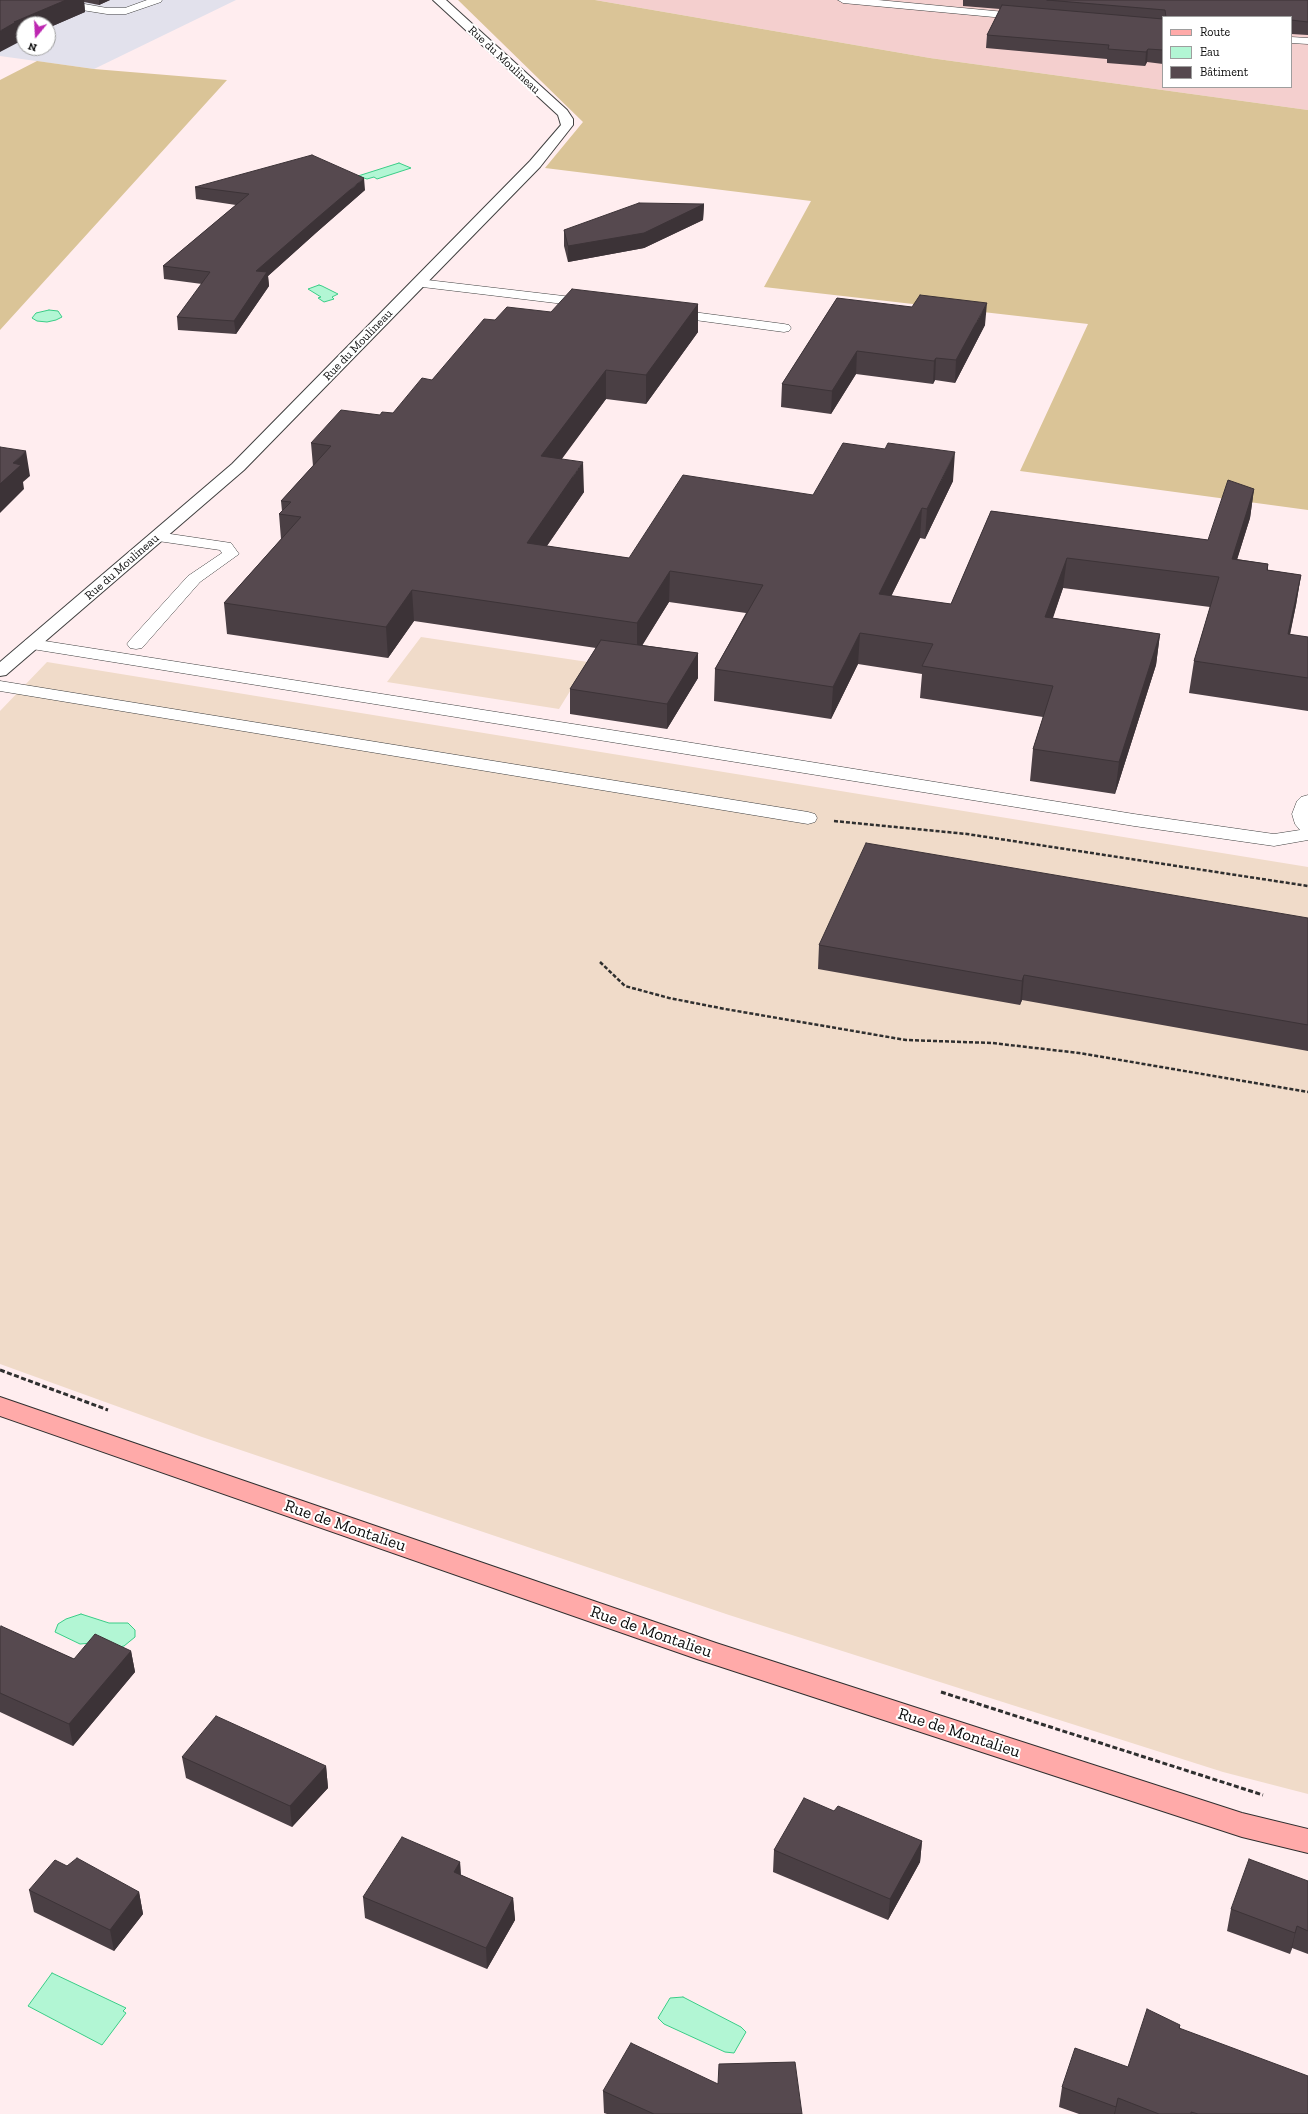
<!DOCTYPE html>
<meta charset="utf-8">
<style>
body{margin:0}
#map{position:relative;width:1308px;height:2114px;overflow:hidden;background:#ffedef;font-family:"Zilla Slab",serif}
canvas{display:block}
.legend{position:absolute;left:1162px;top:16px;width:130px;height:72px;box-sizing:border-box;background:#fff;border:1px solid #9e9e9e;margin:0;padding:5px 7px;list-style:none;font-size:12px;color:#0d0d0d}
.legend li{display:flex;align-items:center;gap:8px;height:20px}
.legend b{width:20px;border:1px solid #9e9e9e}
.north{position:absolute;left:16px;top:16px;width:40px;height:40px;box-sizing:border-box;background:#fff;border:1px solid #9e9e9e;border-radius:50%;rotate:198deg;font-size:11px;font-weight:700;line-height:16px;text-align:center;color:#0d0d0d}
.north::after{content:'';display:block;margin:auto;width:14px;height:18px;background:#bd26b1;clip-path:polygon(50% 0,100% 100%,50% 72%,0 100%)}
</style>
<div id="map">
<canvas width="1308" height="2114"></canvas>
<ul class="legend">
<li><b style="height:5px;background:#ffaaa9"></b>Route</li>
<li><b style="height:11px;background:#b2f6d4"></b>Eau</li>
<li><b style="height:11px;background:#56494f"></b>Bâtiment</li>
</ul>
<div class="north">N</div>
</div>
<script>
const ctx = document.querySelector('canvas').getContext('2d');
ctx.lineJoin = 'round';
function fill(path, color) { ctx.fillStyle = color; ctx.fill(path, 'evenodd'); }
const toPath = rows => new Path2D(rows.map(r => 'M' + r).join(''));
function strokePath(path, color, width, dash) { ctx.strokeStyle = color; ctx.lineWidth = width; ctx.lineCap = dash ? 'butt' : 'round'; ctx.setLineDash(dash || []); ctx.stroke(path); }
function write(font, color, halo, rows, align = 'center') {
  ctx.font = font + ' "Zilla Slab",serif'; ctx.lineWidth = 4; ctx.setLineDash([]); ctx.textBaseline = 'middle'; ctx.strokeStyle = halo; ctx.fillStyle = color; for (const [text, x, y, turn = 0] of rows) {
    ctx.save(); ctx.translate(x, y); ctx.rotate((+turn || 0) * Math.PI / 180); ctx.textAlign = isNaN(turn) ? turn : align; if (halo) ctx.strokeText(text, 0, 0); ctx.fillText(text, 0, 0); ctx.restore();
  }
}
fill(toPath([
 [0,0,236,0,94,69,0,56],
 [24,24,48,24,48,48,24,48]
]), '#e2e1ec');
fill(toPath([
 [595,0,1308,0,1308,110,930,58],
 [1163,17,1291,17,1291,87,1163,87]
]), '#f4cfce');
fill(toPath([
 [458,0,595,0,930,58,1308,110,1308,510,1020,471,1088,324,764,287,811,201,545,168,583,122],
 [37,61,94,69,227,80,0,330,0,80]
]), '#dac497');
fill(toPath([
 [421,637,588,662,559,709,387,682],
 [47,662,1308,867,1308,1794,1223,1772,729,1615,202,1437,0,1364,0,711]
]), '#f0dbc9');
const water = toPath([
 [399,163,411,168,377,179,374,177,367,179,358,176,399,163],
 [319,285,322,286,338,294,332,297,334,299,324,302,318,298,321,297,308,289,319,285],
 [49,310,58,311,62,317,56,320,47,322,37,321,32,318,36,313,49,310],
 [81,1614,109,1623,128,1623,135,1630,135,1637,124,1646,115,1648,92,1643,80,1644,55,1632,58,1624,66,1619,81,1614],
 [52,1973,126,2008,123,2011,126,2013,102,2045,28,2006,52,1973],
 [683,1997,741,2027,746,2032,734,2053,725,2052,664,2024,658,2018,670,1998,683,1997]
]);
fill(water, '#b2f6d4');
strokePath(water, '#3acd87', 1);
const lane = toPath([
 [46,0,62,0,107,8,125,8,147,0,162,0,161,2,126,14,107,14,63,7,47,2,46,0],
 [838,0,878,0,1026,14,1032,17,1026,20,843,3,838,0],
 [1291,37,1308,38,1308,44,1291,43,1291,37],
 [419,279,589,299,596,303,589,307,414,286,412,283,414,280,419,279],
 [670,309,784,324,789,325,791,328,789,331,784,332,665,316,663,313,670,309],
 [157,532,231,543,239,554,200,582,142,648,136,649,130,648,127,644,130,640,188,576,222,553,220,550,151,540,149,537,151,534,157,532],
 [32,639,649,736,1134,814,1274,834,1300,830,1295,824,1292,814,1297,801,1301,797,1308,795,1308,840,1274,846,1134,826,26,648,23,644,26,640,32,639],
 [0,681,808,812,815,814,817,818,815,822,808,824,0,691,0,681]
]);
const street = toPath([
 [433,0,446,0,567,110,573,119,573,125,540,167,244,470,6,675,0,676,0,662,232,464,530,161,561,125,558,115,433,0]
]);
const secondary = toPath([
 [0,1397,716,1643,1242,1813,1308,1829,1308,1853,1242,1837,697,1659,0,1416,0,1397]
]);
strokePath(lane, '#404040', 1);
strokePath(street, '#404040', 2);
strokePath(secondary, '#2f2f2f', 2);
strokePath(toPath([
 [834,821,967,834,1308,886],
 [600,962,625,986,669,998,725,1009,906,1040,992,1043,1079,1053,1308,1092]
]), '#2f2f2f', 2.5, [4, 2]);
strokePath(toPath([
 [0,1370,108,1410],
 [941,1692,1263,1795]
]), '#2f2f2f', 3, [5, 2.5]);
fill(lane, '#fff');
fill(street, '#fff');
fill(secondary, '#ffaaa9');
fill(toPath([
 [0,0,110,0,99,5,84,2,85,12,48,28,48,24,19,41,19,42],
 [963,0,1308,0,1308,35,1291,34,1291,17,1163,17,1163,64,1147,62,1145,66,1107,63,1107,59,986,48,987,35,1000,9,963,6],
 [195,187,365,190,317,232,268,276,269,286,236,334,178,330,177,317,202,284,164,279,163,266,236,205,196,199],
 [704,204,703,220,644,248,568,262,564,246,564,230],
 [837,298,985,325,955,383,935,380,933,384,856,374,831,414,781,407,782,384],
 [698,304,698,332,646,404,606,399,561,459,584,492,547,546,629,558,813,495,953,481,925,539,920,538,891,596,951,604,991,511,1208,540,1254,489,1250,518,1237,559,1268,564,1268,570,1301,575,1296,605,1290,635,1308,637,1308,711,1189,693,1194,661,1210,607,1063,588,1053,618,1160,634,1156,665,1115,794,1030,781,1033,749,1043,717,920,698,922,674,858,664,831,719,714,701,715,669,746,613,669,602,642,645,698,653,698,678,667,729,570,714,570,689,596,648,414,621,388,658,227,634,224,603,281,539,279,514,282,511,281,501,313,466,311,443,380,415,393,413,432,380,495,320,551,312],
 [1308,918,1308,1051,1022,1000,1020,1005,818,969,819,945],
 [0,1628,74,1659,131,1651,135,1672,73,1746,0,1712],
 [182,1757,326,1766,328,1788,292,1827,186,1778],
 [834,1811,922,1841,920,1862,888,1920,773,1872,774,1850],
 [460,1862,461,1875,513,1898,515,1920,487,1969,365,1918,363,1897],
 [67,1866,139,1892,143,1914,114,1951,34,1912,29,1890],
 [1308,1881,1308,1954,1292,1948,1290,1954,1227,1931,1231,1909],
 [1180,2025,1180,2029,1308,2114,1079,2114,1059,2107,1062,2087,1128,2067],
 [718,2084,802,2114,607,2114,604,2113,603,2091]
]), '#4a3f44');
fill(toPath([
 [66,0,84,0,85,12,48,28,48,24,24,24,24,38,19,41,19,42,0,52,0,31,14,22],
 [99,0,110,0,99,5],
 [1148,49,1147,62,1145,66,1146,52],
 [364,178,365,190,317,232,268,276,269,286,236,334,234,321,256,271,316,219],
 [704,204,703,220,644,248,568,262,568,246],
 [987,303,985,325,955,383,956,360],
 [698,304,698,332,646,404,646,375],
 [857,351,856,374,831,414,832,391],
 [936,358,935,380,933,384,934,361],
 [606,370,606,399,542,486,541,456],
 [26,451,30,476,23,482,24,489,0,513,0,484,13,463],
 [955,452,953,481,925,539,927,509],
 [583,462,584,492,528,573,527,543],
 [1254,489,1250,518,1228,589,1232,559],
 [922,508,920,538,877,625,879,594],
 [1067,558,1063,588,1042,648,1045,617],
 [670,571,669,602,637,654,637,623],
 [1301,575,1296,605,1283,666,1288,634],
 [412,590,414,621,388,658,386,627],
 [860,633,858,664,831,719,833,687],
 [1160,634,1156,665,1115,794,1119,762],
 [698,653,698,678,667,729,667,704],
 [1024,975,1022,1000,1020,1005,1022,981],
 [131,1651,135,1672,73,1746,69,1724],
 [326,1766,328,1788,292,1827,290,1806],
 [922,1841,920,1862,888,1920,890,1899],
 [460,1862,461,1884,454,1872],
 [139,1892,143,1914,114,1951,110,1930],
 [513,1898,515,1920,487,1969,486,1948],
 [1297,1926,1292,1948,1290,1954,1295,1933],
 [1118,2098,1115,2114,1114,2114,1116,2107]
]), '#3c3337');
const building = toPath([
 [0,0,66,0,14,22,16,22,0,31,0,0],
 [1047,0,1308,0,1308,22,1291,20,1291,17,1166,17,1165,10,1047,0],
 [1002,5,1163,19,1163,50,1148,49,1146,52,1108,49,1109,45,987,35,1002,5],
 [312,155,364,178,316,219,256,271,267,272,234,321,177,317,210,272,163,266,249,194,195,187,312,155],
 [639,203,704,204,644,233,568,246,564,230,639,203],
 [572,289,698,304,646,375,606,370,541,456,583,462,527,543,629,558,683,475,813,495,843,443,885,449,888,443,955,452,927,509,922,508,879,594,951,604,991,511,1208,540,1228,480,1254,489,1232,559,1268,564,1267,570,1301,575,1288,634,1308,637,1308,678,1194,661,1219,577,1067,558,1045,617,1160,634,1119,762,1033,749,1053,686,922,666,933,644,860,633,833,687,715,669,763,585,670,571,637,623,412,590,386,627,224,603,301,517,279,514,291,502,281,501,331,446,311,443,341,410,380,415,382,412,393,413,422,378,432,380,484,319,495,320,507,307,551,312,572,289],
 [920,295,987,303,956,360,936,358,934,361,857,351,832,391,782,384,837,298,912,307,920,295],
 [0,447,26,451,13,463,21,465,0,484,0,447],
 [601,640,698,653,667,704,570,689,601,640],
 [866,843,1308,918,1308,1025,1024,975,1022,981,819,945,866,843],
 [1,1626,74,1659,95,1634,131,1651,69,1724,0,1693,0,1628,1,1626],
 [216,1716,326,1766,290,1806,182,1757,216,1716],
 [804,1798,834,1811,838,1806,922,1841,890,1899,774,1850,804,1798],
 [402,1837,460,1862,454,1872,513,1898,486,1948,363,1897,402,1837],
 [77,1858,139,1892,110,1930,29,1890,55,1860,67,1866,77,1858],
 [1249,1859,1308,1881,1308,1931,1297,1926,1295,1933,1231,1909,1249,1859],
 [1147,2009,1180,2025,1179,2028,1308,2076,1308,2114,1198,2114,1191,2112,1191,2114,1159,2114,1118,2098,1116,2107,1062,2087,1075,2048,1128,2067,1147,2009],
 [631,2043,718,2084,719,2064,795,2062,802,2114,654,2114,603,2091,631,2043]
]);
fill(building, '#56494f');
strokePath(building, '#3c3337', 1);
write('12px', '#0d0d0d', '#fff', [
 ["Rue du Moulineau",504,60,43],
 ["Rue du Moulineau",358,345,-46],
 ["Rue du Moulineau",122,567,-41]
]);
write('17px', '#0d0d0d', '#fff', [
 ["Rue de Montalieu",345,1526,19],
 ["Rue de Montalieu",651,1632,19],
 ["Rue de Montalieu",959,1733,18]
]);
</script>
